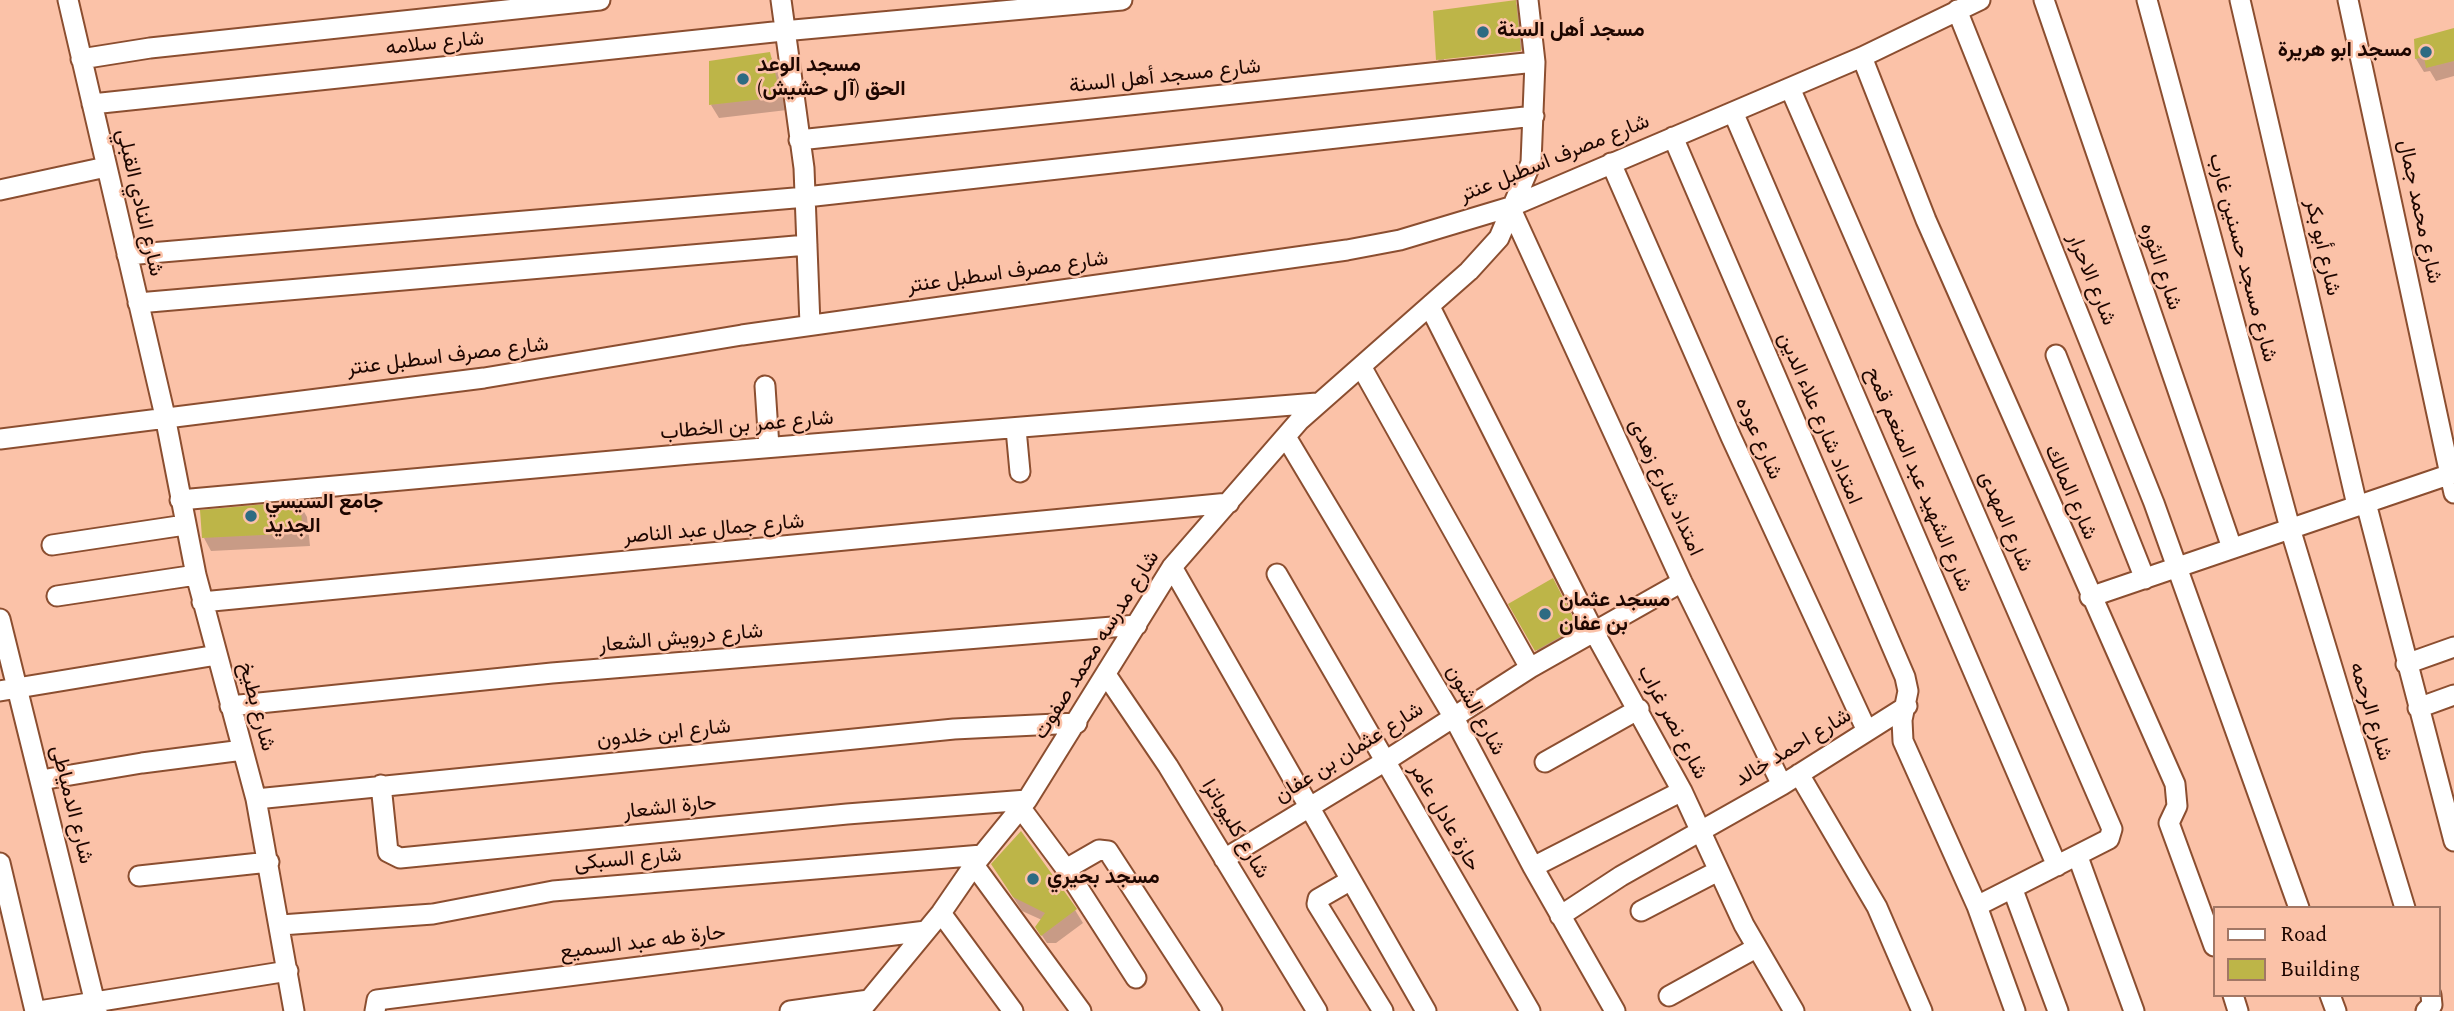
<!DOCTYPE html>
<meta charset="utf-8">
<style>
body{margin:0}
#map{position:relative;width:2454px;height:1011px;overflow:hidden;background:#fbc2a8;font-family:Spectral,serif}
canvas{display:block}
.legend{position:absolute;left:2213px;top:906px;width:228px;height:91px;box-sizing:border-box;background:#fbc2a8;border:2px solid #a27765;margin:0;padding:9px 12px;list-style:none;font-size:21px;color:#1d0600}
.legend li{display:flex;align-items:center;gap:14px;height:35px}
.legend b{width:35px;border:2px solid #a27765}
</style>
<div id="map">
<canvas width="2454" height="1011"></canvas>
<ul class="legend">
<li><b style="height:9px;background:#fff"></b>Road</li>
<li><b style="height:19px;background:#bdb548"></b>Building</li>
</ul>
</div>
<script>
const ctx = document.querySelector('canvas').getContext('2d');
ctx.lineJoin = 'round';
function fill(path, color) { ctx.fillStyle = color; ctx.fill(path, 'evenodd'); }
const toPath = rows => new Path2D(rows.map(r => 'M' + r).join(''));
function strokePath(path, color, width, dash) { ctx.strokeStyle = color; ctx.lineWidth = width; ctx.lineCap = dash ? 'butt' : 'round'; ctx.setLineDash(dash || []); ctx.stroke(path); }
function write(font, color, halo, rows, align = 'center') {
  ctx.font = font + ' Spectral,Vazirmatn,serif'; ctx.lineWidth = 5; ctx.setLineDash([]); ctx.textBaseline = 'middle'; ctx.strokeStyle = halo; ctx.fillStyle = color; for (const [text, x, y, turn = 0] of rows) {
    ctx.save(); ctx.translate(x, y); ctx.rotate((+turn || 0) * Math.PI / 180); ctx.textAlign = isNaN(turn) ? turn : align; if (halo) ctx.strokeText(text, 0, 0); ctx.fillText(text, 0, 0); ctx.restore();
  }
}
fill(toPath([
 [1515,2,1525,20,1528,49,1444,58,1444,61,1529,52,1448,77,1438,60],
 [2454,30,2454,76,2436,81,2430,71,2424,72,2416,59,2416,40],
 [769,54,777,67,787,110,719,118,711,105],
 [299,503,307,517,310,546,211,551,204,538],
 [1560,593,1584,641,1544,663,1511,605],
 [1001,878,1075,910,1083,923,1056,943,1047,943,1037,928,1042,920,1022,911]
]), '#0003');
fill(toPath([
 [1516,0,1521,51,1436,60,1433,11],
 [2454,28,2454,61,2426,68,2424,57,2415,59,2414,39],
 [770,52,781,97,709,105,709,61],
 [300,501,303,533,202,538,200,510],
 [1553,578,1578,627,1535,651,1508,604],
 [1021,831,1077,909,1041,936,1035,927,1045,913,1013,897,991,864]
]), '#bdb548');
const minor = toPath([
 [68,0,165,416,196,575,256,799,294,1011],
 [781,0,804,168,810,325],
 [2044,0,2232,548],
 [2147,0,2290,528,2405,908],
 [2240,0,2357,505],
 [2348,0,2454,493],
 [1957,10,2154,503,2299,908],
 [1862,57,1926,220,2175,784,2177,806,2169,823,2214,946],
 [81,59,150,48,600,0],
 [1790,88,2112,829,2109,839,1977,906],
 [92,104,783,31,1122,0],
 [1733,112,2057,866],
 [1673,137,1905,677,1908,691,1902,720,1903,741,1977,906,2015,1011],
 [799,140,1535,62],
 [1611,163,1731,437,1867,731],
 [0,190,106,167],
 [1510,207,1682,582,1782,785],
 [127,255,806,197,1534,116],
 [138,303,807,245],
 [1430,307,1593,630,1682,791,1744,925,1794,1011],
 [2056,355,2145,579],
 [1362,368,1530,668],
 [765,386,769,447],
 [1016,429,1020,472],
 [1286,437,1453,716,1533,867,1615,1011],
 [0,439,484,378,742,335,1347,250,1400,240,1510,207,1862,57,1980,0],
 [180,500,690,454,1317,403],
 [2366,503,2454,841],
 [52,545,185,525],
 [1172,567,1426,1011],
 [1277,574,1530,1011],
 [57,596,196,575],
 [2090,597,2454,473],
 [202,602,1229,503],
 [0,619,97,1011],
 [2406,664,2454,647],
 [1107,676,1168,766,1317,1011],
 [0,691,217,655],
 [230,706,552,673,1137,625],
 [2418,708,2454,695],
 [1545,762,1639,709],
 [1799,774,1877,907,1922,1011],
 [41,780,142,763,243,750],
 [381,785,388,852,400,858,847,814,1027,800],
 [256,799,954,729,1077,723],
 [1020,807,1066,869,1136,978],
 [2078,857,2134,1011],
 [1224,859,1384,762,1530,668,1682,582],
 [0,863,35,1011],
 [974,865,1081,1011],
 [1533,867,1682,791],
 [1066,869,1099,850,1108,851,1212,1011],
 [139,876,269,862],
 [1351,880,1318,899,1317,904,1383,1011],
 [2013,890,2058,1011],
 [1641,911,1718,871],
 [941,913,1013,1011],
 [1560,916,1621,876,1782,785,1907,706],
 [281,925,433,914,553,891,982,855],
 [2233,995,2238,1011],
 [2330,995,2336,1011],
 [1669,996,1756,948],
 [39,1011,288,971],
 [375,1011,377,1000,926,931],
 [790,1011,869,1000],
 [860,1011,941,913,974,865,1027,800,1172,567,1299,421,1469,271,1499,238,1531,163,1535,62,1528,0],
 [2426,1011,2432,1005,2431,995]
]);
strokePath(minor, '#8b4e30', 23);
strokePath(minor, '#fff', 19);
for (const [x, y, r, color] of [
 [1483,32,7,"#2e6b82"],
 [2426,52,7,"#2e6b82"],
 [743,79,7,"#2e6b82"],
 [251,516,7,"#2e6b82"],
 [1545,614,7,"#2e6b82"],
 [1033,879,7,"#2e6b82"]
]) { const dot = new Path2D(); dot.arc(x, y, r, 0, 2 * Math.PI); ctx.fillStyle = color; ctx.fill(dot); strokePath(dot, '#fbc2a8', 2.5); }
write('bold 21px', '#1d0600', '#fbc2a8', [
 ["مسجد أهل السنة",1497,32],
 ["مسجد ابو هريرة",2412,52,"right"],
 ["مسجد الوعد",757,67],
 ["الحق (آل حشيش)",757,91],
 ["جامع السيسي",265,504],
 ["الجديد",265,528],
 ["مسجد عثمان",1559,602],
 ["بن عفان",1559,626],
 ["مسجد بحيري",1047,879]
], 'left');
write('21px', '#1d0600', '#fbc2a8', [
 ["شارع سلامه",435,45,-6],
 ["شارع مسجد أهل السنة",1165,78,-6],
 ["شارع مصرف اسطبل عنتر",1555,160,-22],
 ["شارع النادي القبلي",138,203,77],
 ["شارع محمد جمال",2418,212,78],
 ["شارع أبو بكر",2321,248,77],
 ["شارع مسجد حسنين غارب",2241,258,75],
 ["شارع الثوره",2159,267,71],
 ["شارع مصرف اسطبل عنتر",1008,274,-8],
 ["شارع الاحرار",2090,280,68],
 ["شارع مصرف اسطبل عنتر",448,358,-7],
 ["امتداد شارع علاء الدين",1818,419,67],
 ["شارع عمر بن الخطاب",747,427,-5],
 ["شارع عوده",1757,439,66],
 ["شارع الشهيد عبد المنعم قمح",1917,480,67],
 ["امتداد شارع زهدى",1664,488,65],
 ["شارع المالك",2069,493,66],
 ["شارع المهدى",2004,522,67],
 ["شارع جمال عبد الناصر",714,531,-5],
 ["شارع درويش الشعار",681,640,-5],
 ["شارع مدرسه محمد صفوت",1098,646,-58],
 ["شارع بطيخ",255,707,75],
 ["شارع الشون",1474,711,61],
 ["شارع الرحمه",2369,712,73],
 ["شارع نصر غراب",1671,723,62],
 ["شارع ابن خلدون",664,735,-6],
 ["شارع احمد خالد",1794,749,-31],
 ["شارع عثمان بن عفان",1350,754,-32],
 ["شارع الدمياطى",70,805,76],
 ["حارة الشعار",670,809,-6],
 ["حارة عادل عامر",1443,818,60],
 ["شارع كليوباترا",1234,830,59],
 ["شارع السبكى",628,861,-5],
 ["حارة طه عبد السميع",643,944,-7]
]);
</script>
